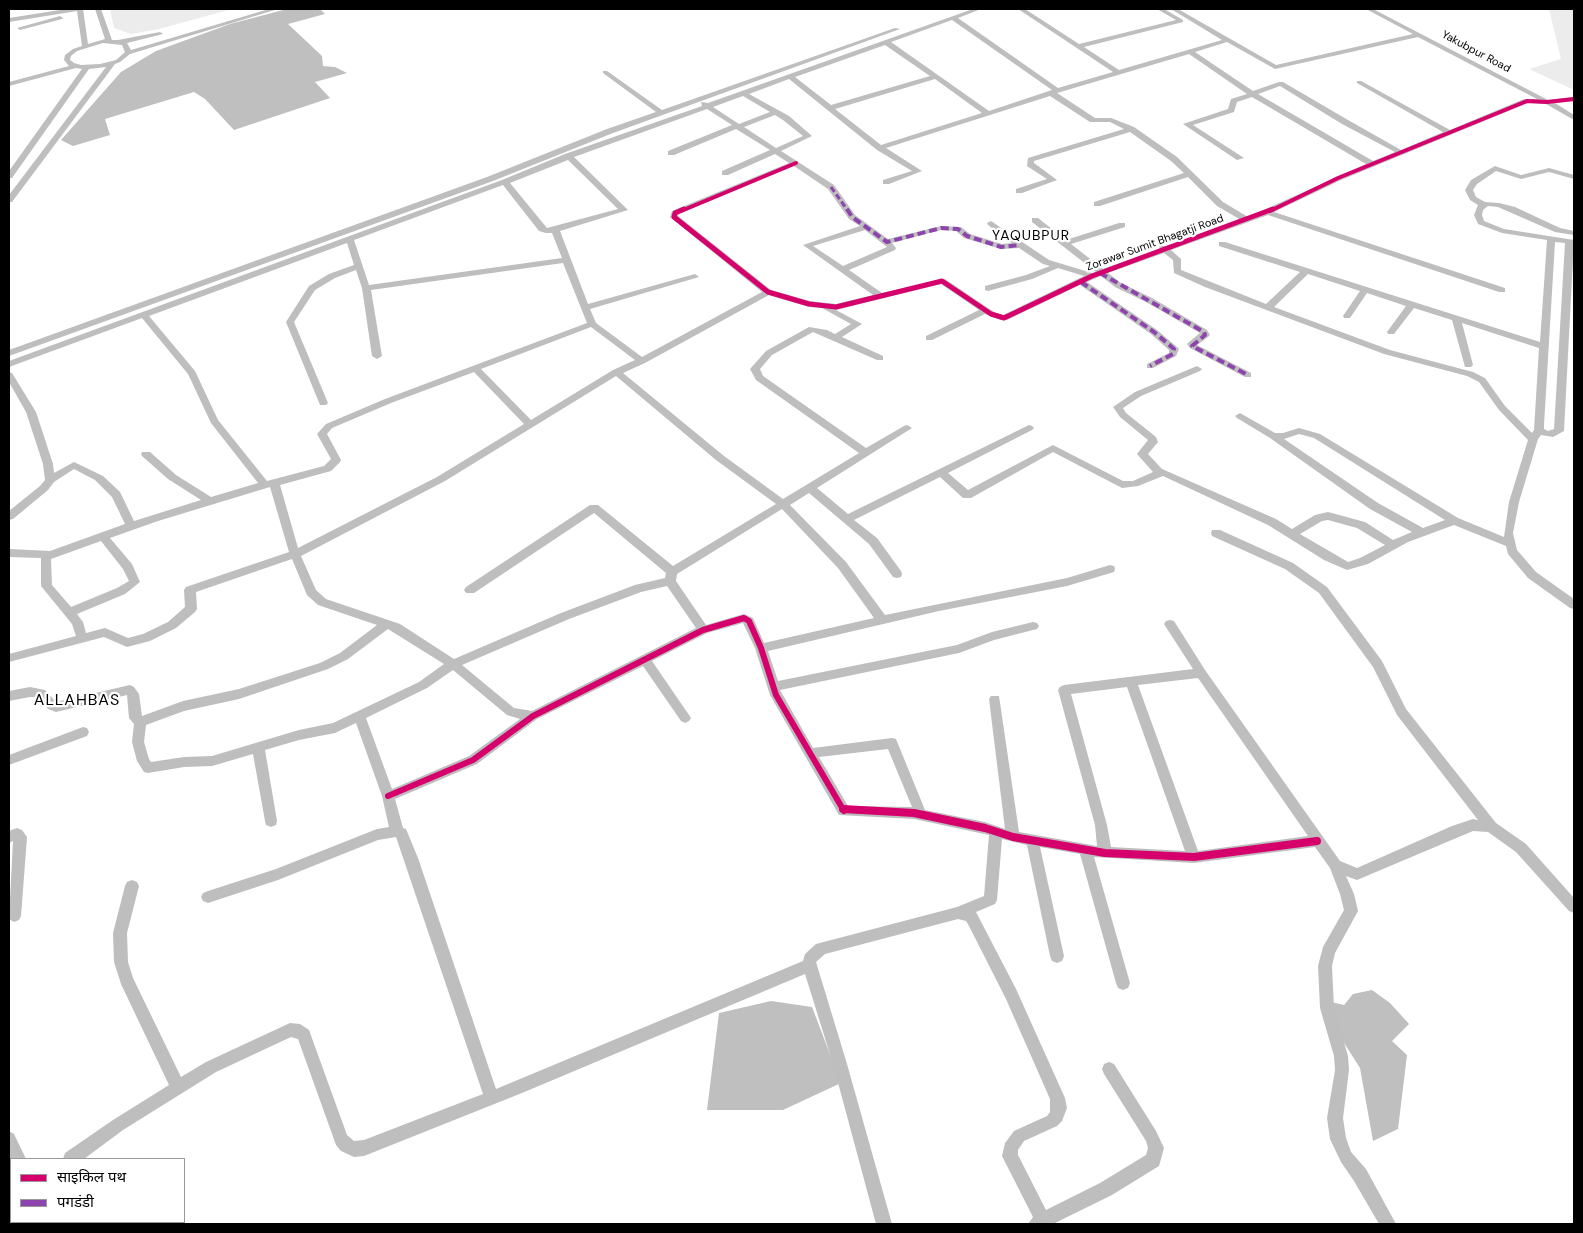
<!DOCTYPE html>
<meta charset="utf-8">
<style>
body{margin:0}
#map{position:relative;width:1583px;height:1233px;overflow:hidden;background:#fff;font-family:"DM Sans","Noto Sans Devanagari",sans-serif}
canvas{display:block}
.frame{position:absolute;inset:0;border:10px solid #000;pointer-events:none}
.legend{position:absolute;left:10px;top:1158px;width:175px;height:65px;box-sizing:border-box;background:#fff;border:1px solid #999;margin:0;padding:6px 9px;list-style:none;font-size:15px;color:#000}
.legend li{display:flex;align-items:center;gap:10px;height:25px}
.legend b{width:25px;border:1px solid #999}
</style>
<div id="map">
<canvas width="1583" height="1233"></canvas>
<div class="frame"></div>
<ul class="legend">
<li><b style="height:6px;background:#d6006c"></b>साइकिल पथ</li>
<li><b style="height:6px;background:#8e44ad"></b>पगडंडी</li>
</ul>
</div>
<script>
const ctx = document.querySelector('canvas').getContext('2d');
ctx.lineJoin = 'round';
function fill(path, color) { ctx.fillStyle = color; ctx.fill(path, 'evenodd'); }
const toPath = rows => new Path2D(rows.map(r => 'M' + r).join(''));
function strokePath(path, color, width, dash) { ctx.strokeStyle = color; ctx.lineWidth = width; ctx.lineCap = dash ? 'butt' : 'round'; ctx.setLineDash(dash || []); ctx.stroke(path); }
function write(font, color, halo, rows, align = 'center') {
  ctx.font = font + ' "DM Sans",sans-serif'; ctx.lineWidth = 4.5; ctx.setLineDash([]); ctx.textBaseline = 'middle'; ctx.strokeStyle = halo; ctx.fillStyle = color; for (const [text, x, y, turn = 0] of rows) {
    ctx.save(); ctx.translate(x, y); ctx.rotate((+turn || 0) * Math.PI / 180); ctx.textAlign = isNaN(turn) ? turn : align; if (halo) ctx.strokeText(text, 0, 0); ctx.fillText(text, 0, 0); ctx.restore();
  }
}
fill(toPath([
 [110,9,232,9,159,29,131,34,114,28],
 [1549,9,1574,9,1574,90,1529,69,1561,59]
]), '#ececec');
fill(toPath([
 [287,9,320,9,325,14,288,24,322,56,323,66,335,67,347,73,315,82,330,98,234,130,205,99,194,92,105,119,110,135,73,146,61,140,121,72,156,51,230,24],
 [1372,990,1390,1003,1409,1024,1392,1041,1407,1055,1398,1129,1373,1141,1360,1068,1339,1035,1331,1002,1344,1005,1353,994],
 [771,1001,812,1007,841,1083,783,1110,707,1110,719,1013]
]), '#bfbfbf');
fill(toPath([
 [66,9,83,9,88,44,105,39,95,9,101,9,112,40,118,40,160,32,163,34,127,43,131,50,269,9,278,9,130,54,120,62,115,64,12,202,9,202,9,195,106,67,89,69,12,178,9,178,9,171,82,69,76,68,9,86,9,82,69,66,64,60,65,55,73,49,82,46,77,11,9,22,9,18,66,9],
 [103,43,122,45,125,52,116,60,100,64,81,65,74,63,70,60,71,56,77,51,103,43],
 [973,9,981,9,958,18,1058,88,1113,72,1018,9,1025,9,1079,44,1176,20,1157,9,1164,9,1183,20,1183,22,1084,47,1119,70,1222,40,1171,9,1178,9,1276,65,1413,34,1366,9,1373,9,1548,100,1574,97,1574,101,1555,103,1574,115,1574,120,1546,104,1528,103,1341,180,1274,212,1505,288,1505,292,1499,292,1268,215,1171,250,1181,259,1181,270,1266,304,1300,272,1219,246,1219,242,1225,242,1540,342,1547,240,1502,233,1478,224,1474,215,1478,205,1470,200,1465,190,1471,180,1495,166,1521,175,1549,168,1574,175,1574,179,1549,172,1521,179,1496,171,1477,184,1473,190,1476,197,1485,202,1499,203,1515,207,1560,228,1574,231,1574,235,1555,232,1498,207,1488,206,1483,210,1482,215,1484,221,1504,229,1574,240,1564,431,1553,437,1541,435,1538,439,1519,502,1513,533,1517,550,1536,572,1574,599,1574,609,1570,608,1528,578,1508,554,1506,546,1454,525,1408,542,1368,564,1347,570,1324,560,1268,525,1163,476,1138,486,1122,488,1053,452,971,498,963,498,940,477,854,520,877,538,901,571,902,574,901,577,897,578,893,577,869,544,809,493,790,505,846,562,885,615,1067,578,1110,565,1114,566,1115,569,1114,572,1067,586,939,611,768,651,778,681,957,645,992,632,1033,622,1037,623,1039,626,1037,629,994,640,959,653,780,690,813,748,892,738,896,739,925,810,985,822,1005,829,989,699,991,696,999,696,1019,832,1097,846,1095,825,1058,690,1060,687,1064,685,1193,669,1164,624,1166,621,1170,620,1174,621,1205,670,1340,861,1357,868,1452,826,1473,819,1478,820,1397,715,1373,667,1319,593,1285,569,1212,536,1211,533,1212,530,1220,530,1293,563,1327,587,1382,661,1406,709,1496,823,1526,844,1574,898,1574,913,1569,911,1516,852,1488,832,1473,831,1357,880,1346,876,1354,894,1358,911,1335,953,1332,966,1334,1008,1348,1056,1349,1070,1343,1118,1346,1138,1351,1152,1366,1169,1396,1224,1379,1224,1354,1181,1341,1162,1330,1139,1327,1118,1335,1070,1334,1056,1320,1008,1318,966,1323,947,1344,910,1340,894,1330,868,1315,847,1194,863,1094,857,1130,983,1128,988,1123,990,1118,988,1116,983,1080,854,1040,847,1064,956,1062,961,1057,963,1052,961,1050,956,1027,845,1002,839,997,900,995,904,976,912,1016,989,1065,1098,1067,1108,1062,1121,1057,1126,1024,1141,1018,1150,1018,1155,1046,1210,1100,1183,1146,1155,1148,1148,1146,1141,1104,1074,1102,1069,1104,1064,1109,1062,1114,1064,1156,1131,1164,1148,1159,1166,1112,1195,1053,1224,1028,1224,1033,1217,1002,1156,1005,1143,1014,1131,1047,1116,1050,1112,1050,1099,1006,999,969,926,966,921,958,919,825,954,816,962,847,1064,892,1224,876,1224,833,1064,805,974,522,1093,364,1156,354,1157,341,1151,336,1145,298,1039,291,1037,216,1072,123,1130,84,1159,63,1159,65,1153,113,1120,169,1085,121,984,114,962,113,933,125,886,127,882,132,880,137,882,139,886,127,933,128,962,133,978,181,1077,206,1062,290,1023,300,1024,309,1030,347,1135,354,1141,364,1140,483,1094,396,837,378,840,278,880,208,903,203,901,201,897,203,893,208,891,276,869,377,829,389,827,382,796,356,723,335,733,299,740,265,750,277,821,276,825,271,827,266,825,265,821,253,754,212,766,184,767,148,773,144,772,137,761,132,742,134,724,129,718,127,695,56,712,48,709,38,697,30,697,9,701,9,691,30,687,45,690,56,702,130,685,134,687,139,694,142,716,183,701,239,689,320,663,340,653,377,625,318,605,307,595,292,559,196,592,197,609,195,612,176,628,150,641,127,647,104,637,9,662,9,654,76,636,72,624,41,586,41,558,9,557,9,549,50,551,125,524,112,497,95,480,74,469,54,482,48,490,13,519,9,520,9,511,40,486,45,480,43,464,26,412,9,382,9,372,12,373,36,412,53,464,54,473,74,462,103,476,120,492,134,521,201,500,168,479,142,456,141,454,142,452,150,452,176,475,211,497,258,483,211,423,188,374,142,318,9,367,9,361,502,180,565,154,702,106,701,102,708,103,973,9],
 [952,20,1052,90,989,111,891,42,952,20],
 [1418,37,1537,99,1524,99,1450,130,1361,81,1357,81,1357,83,1443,132,1401,150,1348,120,1283,82,1279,82,1253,91,1195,52,1227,42,1275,69,1418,37],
 [885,45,930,76,831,105,795,77,885,45],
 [1189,54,1247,94,1231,99,1228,109,1183,124,1237,160,1244,158,1193,125,1234,112,1237,102,1252,97,1366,164,1248,217,1223,202,1177,157,1134,127,1111,118,1095,118,1057,93,1189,54],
 [789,79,877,150,912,171,883,180,883,184,889,184,922,171,886,148,1050,96,1090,122,1110,122,1124,129,1028,158,1027,166,1047,179,1016,189,1016,193,1022,193,1057,180,1034,163,1034,161,1130,132,1171,161,1184,173,1094,202,1094,206,1100,206,1188,177,1217,206,1241,220,1166,246,1160,246,1159,249,1103,269,1071,244,1125,227,1125,223,1119,223,1066,240,1038,218,1032,218,1032,222,1096,272,1092,273,1049,260,991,221,987,223,988,225,1012,243,1002,244,970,234,961,227,941,226,888,239,855,215,834,185,781,151,812,136,789,116,749,94,789,79],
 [935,79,982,113,881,145,835,109,935,79],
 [1280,86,1342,124,1395,152,1373,161,1258,94,1280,86],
 [743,96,770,112,739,124,713,107,743,96],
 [707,109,732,125,668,151,668,155,674,155,736,129,770,150,722,171,722,175,728,175,775,154,789,163,672,211,670,217,762,292,642,357,596,323,590,309,699,277,695,274,588,304,560,231,628,210,574,157,707,109],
 [775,115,783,120,803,136,776,148,744,127,775,115],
 [568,160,618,209,547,228,510,183,568,160],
 [794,166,828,189,849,219,860,226,803,245,873,295,836,304,810,301,771,290,678,216,679,214,794,166],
 [503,185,539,231,546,233,552,233,562,258,369,285,354,240,503,185],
 [865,230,887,247,843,266,813,246,865,230],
 [941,230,956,231,964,238,1001,249,1019,248,1043,264,1050,266,1026,275,985,286,985,290,988,291,1032,279,1058,268,1084,276,1003,315,994,312,945,279,882,293,849,270,895,250,896,248,892,243,941,230],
 [1555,242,1565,243,1554,429,1548,431,1544,429,1544,425,1555,242],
 [347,243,354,265,329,274,309,286,286,322,320,405,326,405,328,403,294,322,315,290,335,278,356,270,362,288,372,356,377,359,382,356,371,290,563,263,587,323,385,399,326,424,317,434,331,459,324,466,267,481,218,420,195,371,149,316,347,243],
 [1164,253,1173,260,1174,273,1205,287,1384,354,1467,376,1479,382,1499,410,1528,440,1509,502,1504,537,1458,518,1320,434,1299,428,1283,433,1275,433,1240,413,1235,416,1237,418,1270,438,1370,509,1412,532,1393,540,1365,522,1328,512,1315,515,1292,529,1276,519,1162,469,1148,454,1158,442,1156,437,1126,413,1123,408,1141,396,1200,371,1202,369,1197,366,1135,392,1113,407,1120,417,1148,440,1137,454,1153,472,1133,481,1123,481,1053,445,968,490,948,473,1032,430,1034,428,1032,426,1029,425,848,514,817,488,912,428,907,425,904,426,866,448,763,376,760,369,772,355,813,332,877,360,883,360,883,356,842,337,862,324,836,310,941,284,979,310,926,336,926,340,932,340,985,314,1001,320,1007,320,1080,285,1151,334,1169,350,1169,353,1147,364,1147,368,1153,368,1176,356,1179,349,1177,347,1157,330,1087,282,1101,276,1115,287,1146,302,1200,333,1189,342,1187,344,1190,348,1245,377,1251,377,1251,373,1197,345,1208,337,1210,335,1207,330,1152,298,1121,283,1108,273,1164,253],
 [1308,274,1360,291,1343,316,1344,318,1350,318,1367,293,1406,306,1387,332,1388,334,1394,334,1414,308,1452,320,1465,367,1471,367,1473,365,1462,323,1539,348,1534,430,1532,433,1505,406,1485,378,1473,372,1390,350,1274,307,1308,274],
 [769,295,809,307,822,308,851,324,835,334,827,330,809,327,766,351,750,369,756,380,859,453,783,499,724,456,623,373,645,363,769,295],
 [591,327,635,360,613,370,531,420,481,369,591,327],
 [474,372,524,424,437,477,298,548,280,485,331,471,340,462,341,460,327,434,332,428,391,403,474,372],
 [616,376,716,460,776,504,673,566,598,505,590,505,466,587,464,590,466,593,474,593,594,513,666,573,665,578,635,585,561,613,454,659,400,624,326,599,316,590,301,556,445,481,616,376],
 [1299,434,1314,438,1445,520,1423,528,1378,503,1284,439,1299,434],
 [270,487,289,552,186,587,184,590,185,607,168,622,143,634,128,638,105,628,86,633,83,622,77,614,125,594,140,582,132,564,110,538,158,521,270,487],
 [782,509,838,568,874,618,764,643,753,618,744,614,706,625,676,581,677,574,782,509],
 [1328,520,1357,528,1385,545,1360,558,1348,562,1300,534,1322,521,1328,520],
 [101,541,123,569,129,581,117,588,71,607,52,585,51,559,101,541],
 [667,586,696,628,532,711,514,708,462,665,569,619,641,592,667,586],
 [743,623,755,648,770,695,839,815,914,819,989,835,984,896,957,907,816,944,805,954,803,961,496,1089,418,858,406,829,403,828,395,799,477,764,537,719,643,666,681,721,685,723,689,721,691,718,689,715,652,661,707,633,743,623],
 [388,629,444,664,419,682,333,723,299,730,212,756,184,757,151,762,149,759,144,742,146,725,184,711,239,699,328,669,348,659,388,629],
 [453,670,507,715,520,719,469,756,392,789,366,718,427,688,453,670],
 [1198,678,1308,836,1198,851,1138,685,1198,678],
 [1127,687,1185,851,1111,847,1107,825,1071,694,1127,687],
 [888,749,912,807,848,806,819,757,888,749],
 [60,16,63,18,62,19,20,30,17,28,60,16],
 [895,28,900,29,613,133,493,181,9,356,9,350,487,177,607,129,656,112,603,73,603,71,607,71,662,110,895,28],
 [83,727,87,728,89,732,87,736,9,765,9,755,83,727],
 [17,828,22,830,27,837,21,916,19,920,14,922,9,919,13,841,9,843,9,831,17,828],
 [9,1131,14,1134,26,1159,11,1159,11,1162,9,1156,9,1131]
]), '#bebebe');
strokePath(toPath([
 [831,187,848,211]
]), '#8e44ad', 3, [6, 3]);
strokePath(toPath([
 [847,209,852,217,887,242,941,228,958,229,967,236,1001,247,1020,245],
 [1100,273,1204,332,1205,335,1192,346,1248,375],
 [1081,282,1154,332,1174,349,1173,354,1150,366]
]), '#8e44ad', 4, [8, 4]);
strokePath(toPath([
 [681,211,796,163],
 [1270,211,1338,178,1527,101,1547,102,1574,99]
]), '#d6006c', 4);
strokePath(toPath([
 [684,209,675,213,674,217,768,292,809,304,836,307,942,281,991,314,1004,318,1092,276,1273,209]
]), '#d6006c', 5);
strokePath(toPath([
 [388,796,473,760,533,716,703,630,744,618,749,621,761,648,776,695,844,811]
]), '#d6006c', 6);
strokePath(toPath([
 [843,809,914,813,985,828,1013,837,1105,853,1194,857,1317,841]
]), '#d6006c', 8);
write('11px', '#000', '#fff', [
 ["Yakubpur Road",1476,52,28],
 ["Zorawar Sumit Bhagatji Road",1155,243,-20]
]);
ctx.letterSpacing = '1px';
write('14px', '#000', '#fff', [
 ["YAQUBPUR",1031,236]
]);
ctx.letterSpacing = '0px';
ctx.letterSpacing = '1px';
write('16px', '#000', '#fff', [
 ["ALLAHBAS",77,701]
]);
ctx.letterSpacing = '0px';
</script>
